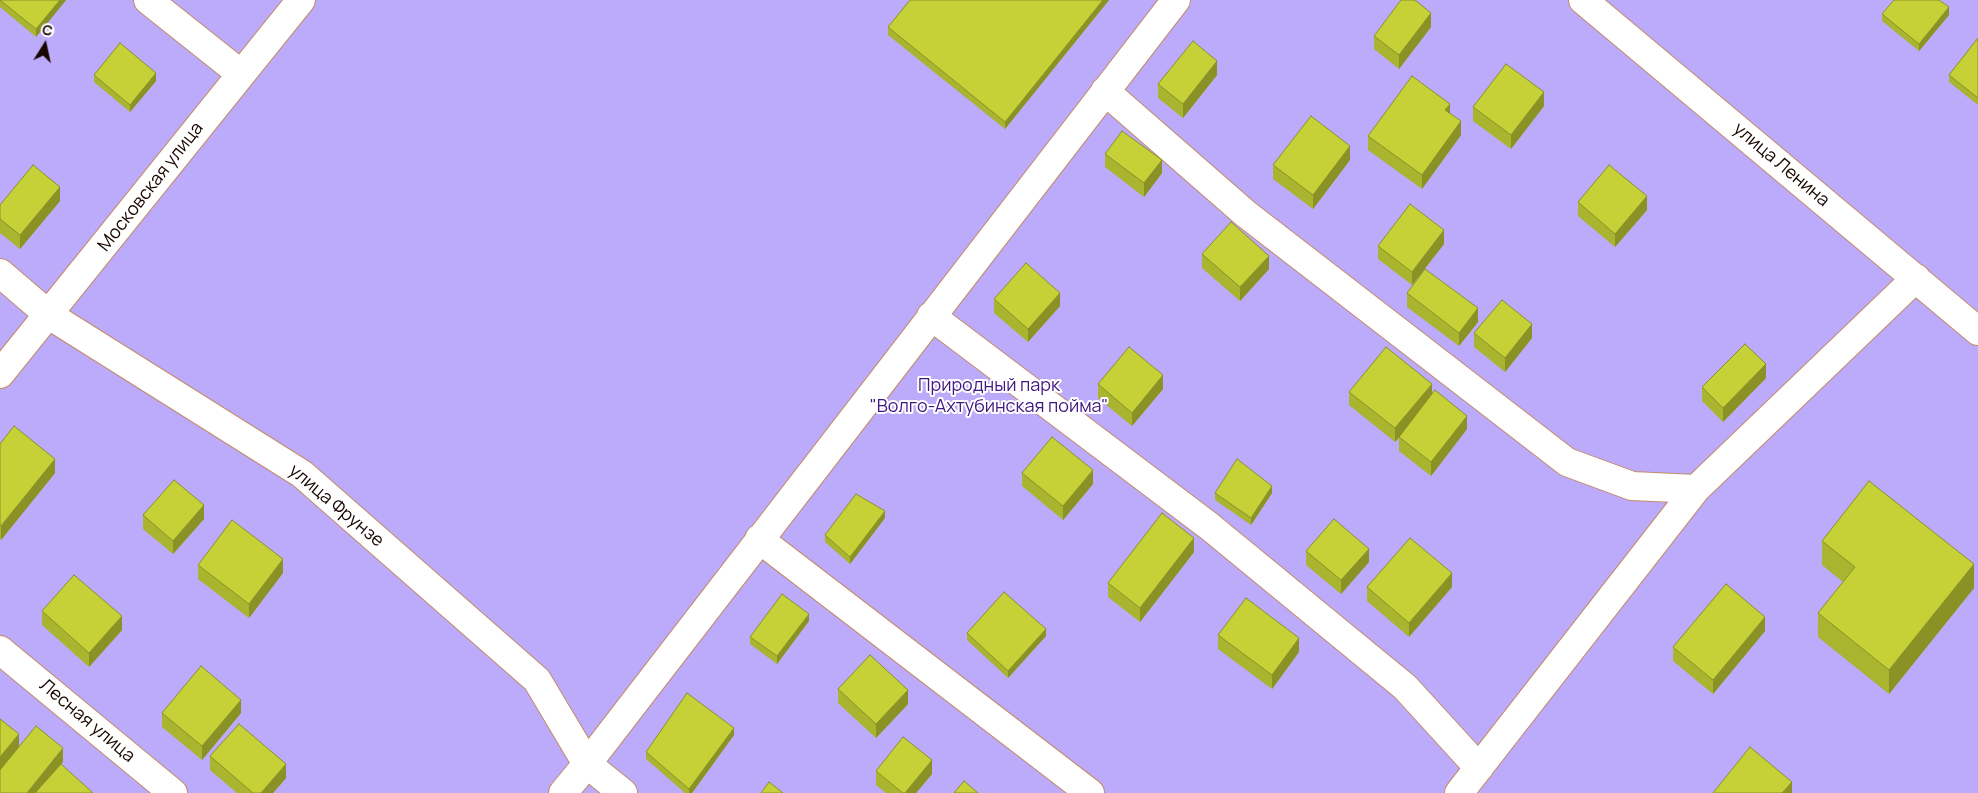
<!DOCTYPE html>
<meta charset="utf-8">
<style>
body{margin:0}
#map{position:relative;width:1978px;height:793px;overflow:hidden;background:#fad7c1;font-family:Manrope,sans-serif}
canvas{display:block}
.north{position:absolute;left:20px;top:20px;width:50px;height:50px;-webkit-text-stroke:4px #fff;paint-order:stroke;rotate:10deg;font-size:14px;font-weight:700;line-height:20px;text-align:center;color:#180600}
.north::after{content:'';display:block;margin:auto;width:18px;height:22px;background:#180600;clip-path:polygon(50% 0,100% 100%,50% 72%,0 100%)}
</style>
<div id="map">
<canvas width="1978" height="793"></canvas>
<div class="north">С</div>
</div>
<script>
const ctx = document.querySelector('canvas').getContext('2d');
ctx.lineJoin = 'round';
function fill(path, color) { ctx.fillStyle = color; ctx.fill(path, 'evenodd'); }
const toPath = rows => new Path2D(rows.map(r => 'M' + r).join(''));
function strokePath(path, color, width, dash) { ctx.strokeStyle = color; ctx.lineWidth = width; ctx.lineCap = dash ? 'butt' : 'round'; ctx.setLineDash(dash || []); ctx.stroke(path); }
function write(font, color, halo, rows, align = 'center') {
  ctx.font = font + ' Manrope,sans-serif'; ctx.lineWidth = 4; ctx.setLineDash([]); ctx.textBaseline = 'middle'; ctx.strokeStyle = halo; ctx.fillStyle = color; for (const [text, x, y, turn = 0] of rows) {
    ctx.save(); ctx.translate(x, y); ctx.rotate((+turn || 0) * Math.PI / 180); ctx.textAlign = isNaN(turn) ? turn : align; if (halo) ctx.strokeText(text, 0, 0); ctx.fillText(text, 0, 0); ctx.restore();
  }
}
fill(toPath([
 [0,0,1978,0,1978,793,0,793]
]), '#bcaafb');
const minor = toPath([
 [148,0,241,74],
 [1583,0,1978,331],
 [1105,91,1246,214,1567,462,1632,486,1696,489],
 [0,273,49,315,302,474,537,680,587,764,623,793],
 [931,316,1209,526,1405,687,1479,768],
 [0,374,301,0],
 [759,539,1090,793],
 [0,650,173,793],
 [563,793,587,764,1176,0],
 [1459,793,1696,489,1916,278]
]);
strokePath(minor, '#c28c69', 30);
strokePath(minor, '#fff', 28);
fill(toPath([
 [0,0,66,0,36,37,0,7],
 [910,0,1109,0,1005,129,888,35,888,27],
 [1882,14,1949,15,1919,51,1882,21],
 [1431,27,1399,69,1374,49,1374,36],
 [1978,38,1978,105,1949,82,1949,75],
 [94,75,156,81,130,112,94,82],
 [1217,75,1183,118,1158,98,1158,84],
 [1544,106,1511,149,1473,121,1473,107],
 [1450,113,1461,135,1422,189,1368,150,1368,136],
 [1105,154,1162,173,1144,197,1105,167],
 [1350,160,1313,209,1273,179,1273,165],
 [60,201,20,249,0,233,0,205],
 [1578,202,1647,210,1615,247,1578,216],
 [1444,244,1412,285,1378,259,1378,246],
 [1202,254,1269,269,1240,301,1202,268],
 [1407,293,1478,322,1459,346,1407,307],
 [994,299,1060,306,1028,342,994,313],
 [1474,333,1532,338,1505,372,1474,347],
 [1766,378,1723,422,1702,401,1702,387],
 [1098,384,1163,389,1132,426,1098,398],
 [1349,392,1432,395,1467,429,1431,476,1399,451,1399,438,1395,442,1349,405],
 [0,444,55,473,1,540,0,539],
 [1022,473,1093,484,1063,520,1022,486],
 [1215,493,1272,493,1251,525,1215,500],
 [143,515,204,519,173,554,143,529],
 [885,518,850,564,825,542,825,535],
 [1822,541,1974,588,1889,694,1818,637,1818,613,1843,582,1822,565],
 [1306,551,1369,562,1341,594,1306,565],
 [1194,552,1140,622,1108,597,1108,583],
 [198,565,283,573,249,618,198,579],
 [1367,587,1452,587,1409,637,1367,601],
 [42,611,122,630,89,667,42,625],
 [809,621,777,664,750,644,750,637],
 [1765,631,1713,694,1673,661,1673,647],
 [967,633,1046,636,1008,678,967,640],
 [1218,635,1299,652,1272,689,1218,649],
 [838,689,908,704,876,738,838,703],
 [162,713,241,713,202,760,162,727],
 [734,735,692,793,685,793,646,759,646,752],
 [210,756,286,778,273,793,237,793,210,770],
 [876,771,932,774,916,793,886,793,876,785]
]), '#a9b42f');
fill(toPath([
 [60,0,66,0,36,37,36,29],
 [1103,0,1109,0,1005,129,1005,122],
 [1949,7,1949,15,1919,51,1919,44],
 [1431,13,1431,27,1399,69,1399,55],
 [1217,61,1217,75,1183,118,1183,104],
 [156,73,156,81,130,112,130,105],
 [1544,92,1544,106,1511,149,1511,135],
 [1450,104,1450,118,1445,110],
 [1461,121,1461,135,1422,189,1422,175],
 [1350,146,1350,160,1313,209,1313,195],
 [1162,160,1162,173,1144,197,1144,183],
 [60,187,60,201,20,249,20,235],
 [1647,196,1647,210,1615,247,1615,234],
 [1444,230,1444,244,1412,285,1412,272],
 [1269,256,1269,269,1240,301,1240,287],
 [1060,293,1060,306,1028,342,1028,329],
 [1478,308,1478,322,1459,346,1459,333],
 [1532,324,1532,338,1505,372,1505,358],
 [1766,364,1766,378,1723,422,1723,408],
 [1163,375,1163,389,1132,426,1132,413],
 [1432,384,1432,398,1395,442,1395,428],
 [1467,416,1467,429,1431,476,1431,462],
 [55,459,55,473,1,540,1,526],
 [1093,470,1093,484,1063,520,1063,506],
 [1272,486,1272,493,1251,525,1251,518],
 [204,505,204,519,173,554,173,541],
 [885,511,885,518,850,564,850,557],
 [1194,538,1194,552,1140,622,1140,608],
 [1369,549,1369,562,1341,594,1341,580],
 [283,559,283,573,249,618,249,604],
 [1974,564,1974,588,1889,694,1889,670],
 [1452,573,1452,587,1409,637,1409,623],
 [809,614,809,621,777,664,777,656],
 [122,616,122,630,89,667,89,653],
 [1765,617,1765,631,1713,694,1713,680],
 [1046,629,1046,636,1008,678,1008,671],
 [1299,638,1299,652,1272,689,1272,675],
 [908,690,908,704,876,738,876,724],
 [241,700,241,713,202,760,202,746],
 [734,728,734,735,692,793,689,793,689,789],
 [19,734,19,747,0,771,0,757],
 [63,748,63,762,38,793,27,793],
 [932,760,932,774,916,793,905,793],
 [286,764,286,778,273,793,261,793],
 [1792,782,1792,793,1782,793]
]), '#8a9226');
const building = toPath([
 [0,0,60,0,36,29,0,0],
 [910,0,1103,0,1005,122,888,27,910,0],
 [1401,0,1415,0,1431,13,1399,55,1374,36,1401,0],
 [1894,0,1939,0,1949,7,1919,44,1882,14,1894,0],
 [1978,38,1978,98,1949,75,1978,38],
 [1193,41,1217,61,1183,104,1158,84,1193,41],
 [120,43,156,73,130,105,94,75,120,43],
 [1506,64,1544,92,1511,135,1473,107,1506,64],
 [1412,76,1450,104,1445,110,1461,121,1422,175,1368,136,1412,76],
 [1311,116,1350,146,1313,195,1273,165,1311,116],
 [1122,131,1162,160,1144,183,1105,154,1122,131],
 [33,165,60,187,20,235,0,219,0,205,33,165],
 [1609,165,1647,196,1615,234,1578,202,1609,165],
 [1410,204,1444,230,1412,272,1378,246,1410,204],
 [1231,222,1269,256,1240,287,1202,254,1231,222],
 [1026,263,1060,293,1028,329,994,299,1026,263],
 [1425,269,1478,308,1459,333,1407,293,1425,269],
 [1502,300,1532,324,1505,358,1474,333,1502,300],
 [1745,344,1766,364,1723,408,1702,387,1745,344],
 [1129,347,1163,375,1132,413,1098,384,1129,347],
 [1386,347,1432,384,1395,428,1349,392,1386,347],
 [1435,390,1467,416,1431,462,1399,437,1435,390],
 [14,426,55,459,1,526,0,525,0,444,14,426],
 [1052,437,1093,470,1063,506,1022,473,1052,437],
 [1237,459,1272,486,1251,518,1215,493,1237,459],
 [174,480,204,505,173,541,143,515,174,480],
 [1869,481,1974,564,1889,670,1818,613,1855,567,1822,541,1869,481],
 [856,494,885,511,850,557,825,535,856,494],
 [1162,513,1194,538,1140,608,1108,583,1162,513],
 [1334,519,1369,549,1341,580,1306,551,1334,519],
 [232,520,283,559,249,604,198,565,232,520],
 [1410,538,1452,573,1409,623,1367,587,1410,538],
 [74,575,122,616,89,653,42,611,74,575],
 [1726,584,1765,617,1713,680,1673,647,1726,584],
 [1004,592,1046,629,1008,671,967,633,1004,592],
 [782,594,809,614,777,656,750,637,782,594],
 [1246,598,1299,638,1272,675,1218,635,1246,598],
 [870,655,908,690,876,724,838,689,870,655],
 [201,666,241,700,202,746,162,713,201,666],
 [687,693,734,728,689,789,646,752,687,693],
 [0,719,19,734,0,757,0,719],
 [239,724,286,764,261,793,253,793,210,756,239,724],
 [36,726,63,748,27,793,0,793,0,770,36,726],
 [903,737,932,760,905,793,903,793,876,771,903,737],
 [1750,747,1792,782,1782,793,1713,793,1750,747],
 [61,764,93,793,35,793,61,764],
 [964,781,978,793,954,793,964,781],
 [769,782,783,793,761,793,769,782]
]);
fill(building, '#c5d137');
strokePath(building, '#8a9226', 1);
write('18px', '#180600', '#fff', [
 ["улица Ленина",1781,165,40],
 ["Московская улица",151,187,-52],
 ["улица Фрунзе",336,506,40],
 ["Лесная улица",87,721,40]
]);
write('18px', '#40177f', '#fff', [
 ["Природный парк",989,386],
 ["\"Волго-Ахтубинская пойма\"",989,407]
]);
</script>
